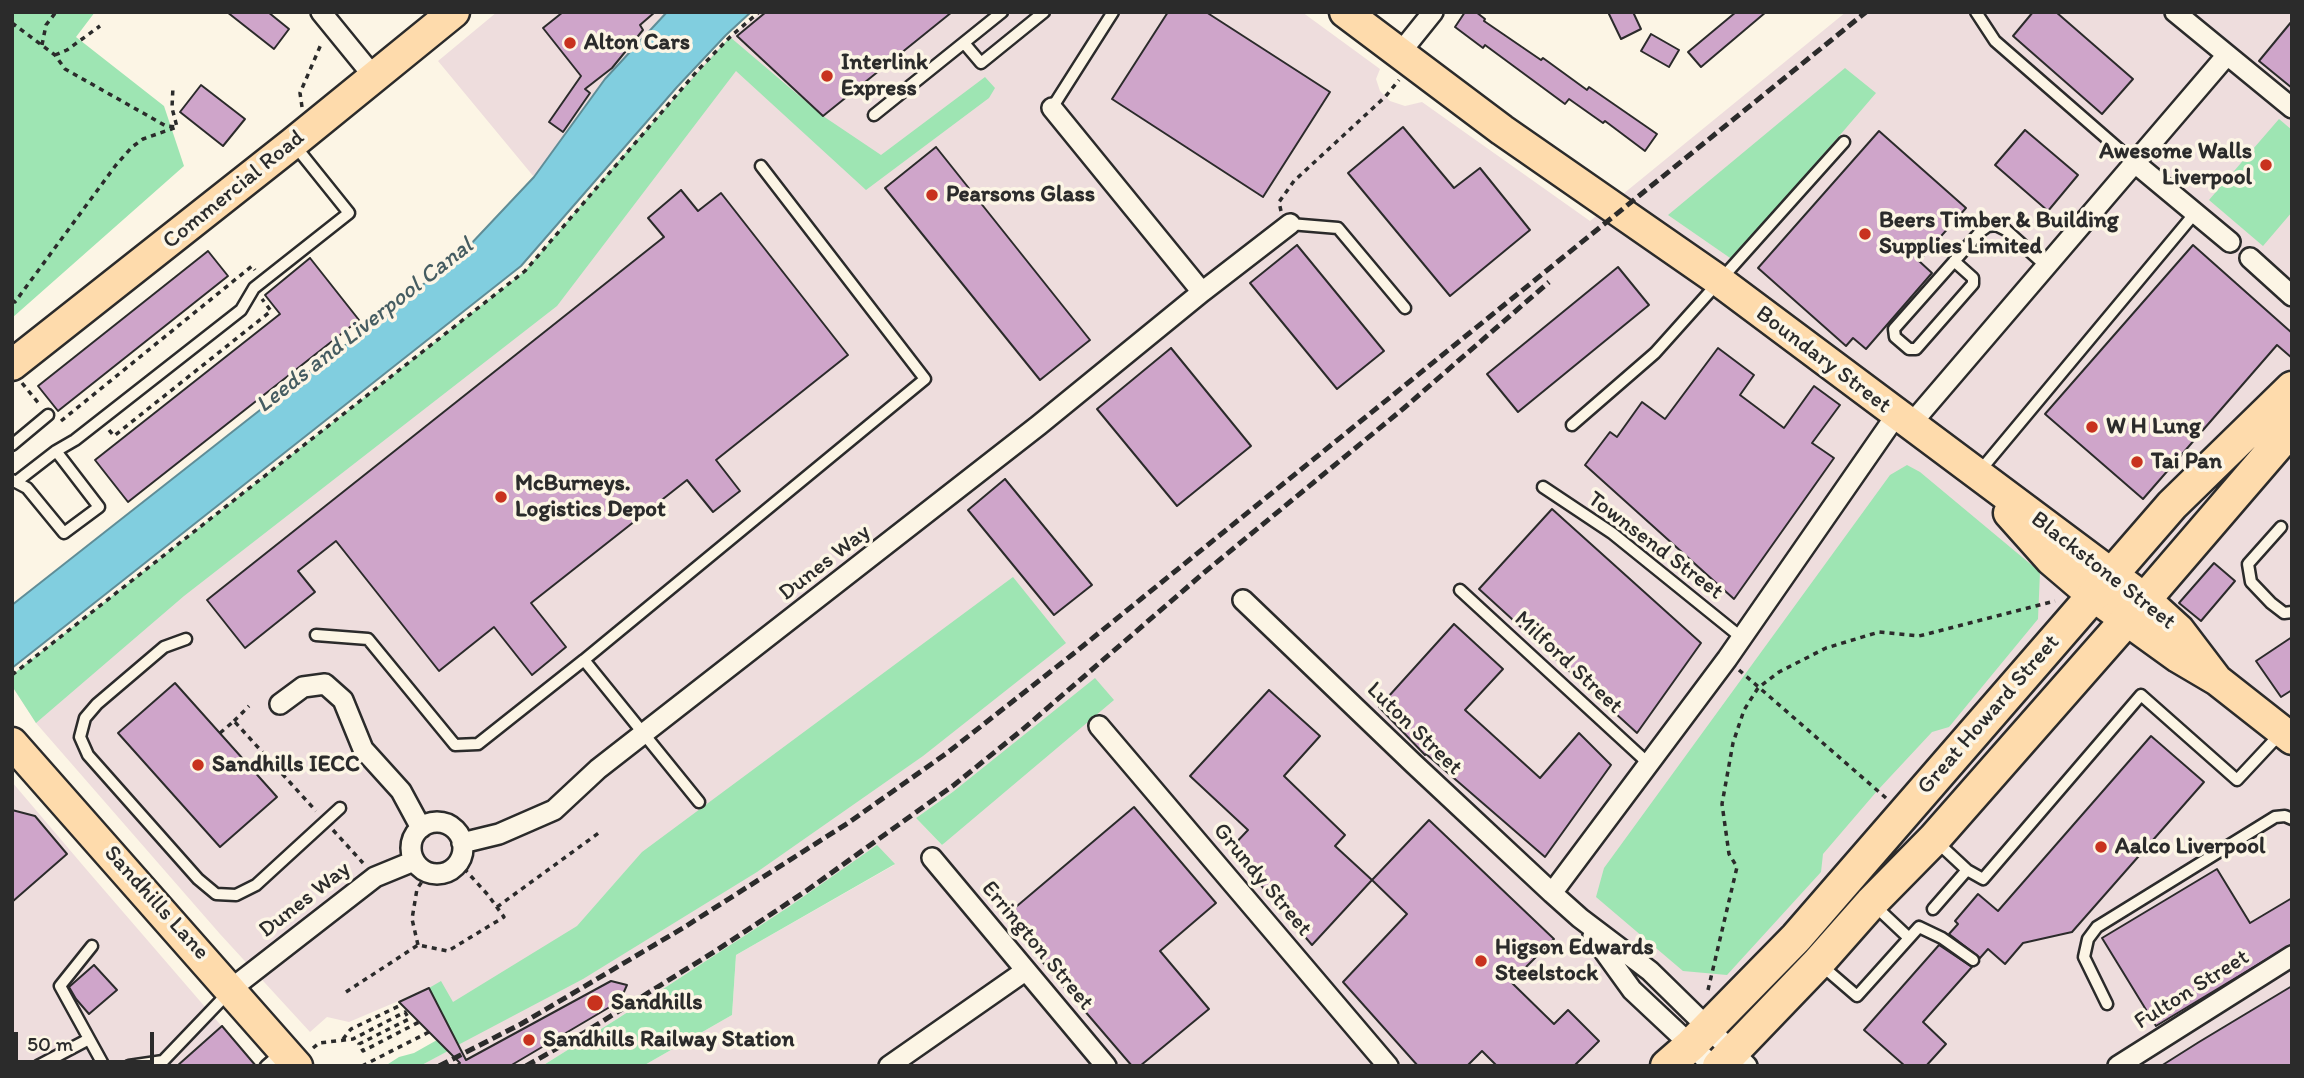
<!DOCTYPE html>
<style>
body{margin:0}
#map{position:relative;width:2304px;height:1078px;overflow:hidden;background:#fcf5e5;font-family:Itim,sans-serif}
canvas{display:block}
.frame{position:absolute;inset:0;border:14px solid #2b2b2b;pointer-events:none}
.scale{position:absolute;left:14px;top:1032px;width:140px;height:32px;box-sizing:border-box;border:4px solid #2b2b2b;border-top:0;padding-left:9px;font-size:21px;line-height:24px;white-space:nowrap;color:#2b2b2b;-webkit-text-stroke:5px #fcf5e5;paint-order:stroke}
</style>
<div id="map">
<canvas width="2304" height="1078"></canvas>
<div class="frame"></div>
<div class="scale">50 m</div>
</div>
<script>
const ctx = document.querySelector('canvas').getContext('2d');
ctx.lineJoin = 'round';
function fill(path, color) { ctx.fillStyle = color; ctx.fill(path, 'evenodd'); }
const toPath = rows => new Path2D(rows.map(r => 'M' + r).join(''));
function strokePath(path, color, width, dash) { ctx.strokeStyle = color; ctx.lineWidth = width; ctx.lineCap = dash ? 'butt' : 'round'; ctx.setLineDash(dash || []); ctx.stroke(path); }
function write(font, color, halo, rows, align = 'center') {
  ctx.font = font + ' Itim,sans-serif'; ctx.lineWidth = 7; ctx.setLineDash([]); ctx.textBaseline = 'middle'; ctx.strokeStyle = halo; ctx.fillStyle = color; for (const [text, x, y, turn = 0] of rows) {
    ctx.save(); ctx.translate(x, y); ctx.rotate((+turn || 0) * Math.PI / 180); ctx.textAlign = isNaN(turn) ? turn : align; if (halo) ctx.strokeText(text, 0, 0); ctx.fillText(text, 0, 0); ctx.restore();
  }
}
fill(toPath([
 [497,12,667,12,641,39,568,129,534,177,438,61],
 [761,12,1302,12,1380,69,1376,79,1380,91,1390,101,1405,106,1422,102,1590,221,1846,12,2292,12,2292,1066,643,1066,732,1015,736,955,894,865,877,846,790,906,617,1019,542,1066,420,1066,458,1045,429,988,349,1022,327,1017,310,1032,220,934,36,723,12,686,12,675,525,271,698,70,730,37],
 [954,791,943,845,942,845,916,818],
 [12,782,86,869,256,1066,12,1066]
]), '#edd');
fill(toPath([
 [12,12,95,12,76,37,164,106,184,166,12,318],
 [730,37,823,116,881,155,985,77,995,88,989,98,866,190,736,71,557,306,184,596,36,723,12,686,12,675,525,271,628,150],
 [1845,68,1876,93,1733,260,1668,215],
 [2279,119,2292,130,2292,212,2263,246,2209,200],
 [1907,465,1920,472,2040,572,2038,619,1949,727,1932,732,1877,791,1823,854,1821,872,1727,975,1683,971,1596,897,1604,868,1890,475],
 [1013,577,1066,643,923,756,757,872,583,979,458,1045,429,988,441,981,453,1002,577,926,642,852],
 [1095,678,1114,700,942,845,916,818,954,791],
 [877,845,895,864,736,955,732,1015,643,1066,542,1066,617,1019,790,906],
 [437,1040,448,1051,420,1066,385,1066,399,1057,414,1053]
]), '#9ee5b3');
const water = toPath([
 [667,12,751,12,726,35,677,87,521,266,12,668,12,605,316,366,378,322,468,247,534,177,605,79,667,12]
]);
fill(water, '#81cedf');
strokePath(water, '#5f8d97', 2);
const building = toPath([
 [227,12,268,12,289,29,274,49,227,12],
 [563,12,655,12,640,25,643,30,612,68,585,89,590,93,563,132,549,122,581,76,543,28,563,12],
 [766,12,952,12,823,116,737,36,766,12],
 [1168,12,1206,12,1330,92,1263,197,1112,99,1168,12],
 [1465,12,1476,12,1485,19,1484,21,1541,60,1543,58,1587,90,1589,87,1657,134,1645,151,1605,121,1603,123,1569,99,1565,104,1485,45,1483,48,1455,27,1465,12],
 [1608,12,1633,12,1641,29,1621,39,1608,12],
 [1736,12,1766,12,1701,67,1688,52,1736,12],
 [2033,12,2056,12,2133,79,2102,114,2013,36,2033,12],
 [2292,21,2292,88,2259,61,2292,21],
 [1651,34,1679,50,1669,67,1641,51,1651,34],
 [201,85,245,119,223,146,180,112,201,85],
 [1403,127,1454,188,1480,168,1530,230,1450,296,1348,173,1403,127],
 [2025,130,2078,175,2048,211,1995,165,2025,130],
 [1879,131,1966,208,1919,261,1932,273,1866,349,1853,338,1846,346,1758,268,1879,131],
 [936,147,1090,340,1040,380,885,188,936,147],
 [681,190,698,211,721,193,848,355,716,460,740,491,713,512,687,480,531,603,566,647,532,675,494,627,439,671,336,541,298,571,315,592,245,648,207,600,664,237,648,218,681,190],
 [1297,245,1384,351,1337,389,1250,283,1297,245],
 [2193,245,2292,333,2292,358,2277,345,2143,499,2045,414,2193,245],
 [208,251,228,276,58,411,38,386,208,251],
 [310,258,359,320,128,502,95,460,280,314,265,295,310,258],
 [1618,267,1649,305,1518,412,1487,374,1618,267],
 [1171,348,1251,446,1177,506,1097,409,1171,348],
 [1718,348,1754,375,1740,395,1784,428,1814,386,1840,405,1812,443,1834,458,1734,599,1585,465,1610,432,1617,437,1642,402,1665,419,1718,348],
 [1005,479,1092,585,1054,615,968,510,1005,479],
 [1552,509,1701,643,1637,733,1479,589,1552,509],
 [2214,563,2235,581,2201,621,2179,603,2214,563],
 [1454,624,1503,669,1465,710,1540,778,1579,733,1611,765,1545,857,1426,754,1425,755,1379,707,1454,624],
 [2292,637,2292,690,2281,697,2256,661,2292,637],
 [175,683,277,797,220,847,118,733,175,683],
 [1269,690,1320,736,1284,776,1345,835,1335,846,1372,880,1312,945,1230,849,1248,830,1190,776,1269,690],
 [2151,736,2204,782,2072,932,2023,943,2005,964,1988,949,1980,958,1949,934,1958,924,1955,921,1978,894,1998,911,2151,736],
 [1134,807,1216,903,1160,951,1209,1009,1140,1066,1132,1066,1004,917,1134,807],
 [12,810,35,816,67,854,12,902,12,810],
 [1429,820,1554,939,1511,982,1554,1024,1568,1010,1599,1041,1574,1066,1497,1066,1482,1051,1467,1066,1418,1066,1343,982,1407,914,1372,880,1429,820],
 [2217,869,2250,923,2292,898,2292,944,2156,1026,2102,938,2217,869],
 [1939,945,1972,967,1923,1022,1946,1044,1926,1066,1905,1066,1864,1030,1939,945],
 [94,965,117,990,89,1014,76,999,69,987,94,965],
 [611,981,627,985,623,994,625,998,510,1066,455,1066,460,1063,399,1002,429,988,466,1060,611,981],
 [2292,986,2292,1066,2161,1066,2199,1042,2292,986],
 [222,1026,256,1066,177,1066,222,1026]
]);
fill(building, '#cfa5ca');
strokePath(building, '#2b2b2b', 2);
const service = toPath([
 [1976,12,1995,41,2135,163],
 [964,43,981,63,1044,12],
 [1052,108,1113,12],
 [874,115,1002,12],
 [1290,224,1338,228,1405,308],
 [1954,261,1973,278,1973,284,1916,349,1909,349,1895,337,1894,329,1981,231,1988,226,1996,225,2006,230,2046,266],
 [1572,425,1655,353,1844,142],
 [12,445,48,415],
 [56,451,75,440,241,310,254,288,349,213,296,147],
 [1979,472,2195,213],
 [12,480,27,488,64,533,99,507,56,451,16,482],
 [1543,487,1612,533,1742,638],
 [2281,527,2248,564,2251,582,2271,603,2284,613,2292,612],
 [1460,590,1649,764],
 [316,635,368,639,455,745,478,744,584,660,699,802],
 [186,639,164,647,97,704,85,718,80,737,88,755,198,879,216,894,236,895,256,885,340,808],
 [584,660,925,379,761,166],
 [1967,870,1983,879,2141,695,2237,780,2280,734],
 [1874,905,1909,938],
 [1933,909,1967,870,1937,842],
 [92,946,60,986,104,1066],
 [1821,965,1857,996,1919,927,1942,938,1973,960],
 [2107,1004,2084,957,2088,939,2097,927,2275,817,2285,816,2292,819],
 [38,1066,89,1039],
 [129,1066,163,1061,229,992],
 [266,1066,282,1052]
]);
const minor = toPath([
 [321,12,374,77],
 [2175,12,2292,108],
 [1400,53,1433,12],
 [1052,108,1202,292],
 [2135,163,2230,242],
 [2250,258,2292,296],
 [1911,424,2227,55],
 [1243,600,1414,764,1552,893],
 [280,704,303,687,325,684,343,700,363,749,401,791,421,828],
 [1099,726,1388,1066],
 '411 848a26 26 0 1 1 52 0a26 26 0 1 1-52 0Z',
 [462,843,499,834,554,810,598,769,1039,425,1202,292,1290,224],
 [932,858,1106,1066],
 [1593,936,1632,990,1713,1066],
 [231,989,375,877,414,861],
 [889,1066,1025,971],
 [1747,1066,1650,971,1580,918,1552,893,1727,659,1897,414],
 [2118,1066,2292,956]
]);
const primary = toPath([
 [1345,12,1502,130,1718,280,2145,599,2179,630,2217,680],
 [12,365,293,143,454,12],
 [2009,513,2051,560,2092,595,2178,657,2217,680,2292,739],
 [12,743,297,1066]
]);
const trunk = toPath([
 [1667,1066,1691,1045,1796,938,2172,505,2292,388],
 [1719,1066,1818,963,1871,903,1934,839,2145,599,2292,428]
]);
strokePath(service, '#2b2b2b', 15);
strokePath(minor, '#2b2b2b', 24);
strokePath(primary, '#2b2b2b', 35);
strokePath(trunk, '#2b2b2b', 37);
strokePath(toPath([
 [12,23,55,55,65,69,166,126,177,127,172,108,173,86],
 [42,45,46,25,56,12],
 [55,55,67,50,100,26],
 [302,107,300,93,322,42],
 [1281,211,1279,202,1294,181,1385,97,1399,80],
 [12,300,15,302,116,165,132,147,143,139,177,127],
 [22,383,40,405],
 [61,421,252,266,255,270],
 [109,430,114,436,271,311,262,299],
 [1739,670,1886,798],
 [12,675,525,271,698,70,730,37,759,12],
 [234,721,249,706],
 [220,733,234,721,316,811],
 [333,830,363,863],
 [497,907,600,832],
 [418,945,412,919,417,889,425,877],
 [1708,990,1737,867,1729,854,1722,804,1733,743,1744,710,1758,688,1779,672,1826,648,1879,632,1919,636,2055,601],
 [346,992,418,945,448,951,504,917,488,895,459,863],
 [343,1039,351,1029,401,1005],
 [313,1048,319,1043,353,1039,405,1012,409,1019,359,1044,363,1051,419,1022],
 [362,1066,429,1032]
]), '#2b2b2b', 3.5, [5, 5]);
strokePath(service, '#fcf5e5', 10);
strokePath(minor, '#fcf5e5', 19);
strokePath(primary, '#fedbac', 30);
strokePath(trunk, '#fedbac', 32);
strokePath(toPath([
 [439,1066,521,1024,683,928,848,823,947,753,1073,654,1866,12],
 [526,1066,582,1034,717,950,806,891,954,785,1022,730,1206,571,1404,408,1549,282]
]), '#2b2b2b', 5, [10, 5]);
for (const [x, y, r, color] of [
 [570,43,7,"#c8321e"],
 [827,76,7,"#c8321e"],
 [2266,165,7,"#c8321e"],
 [932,195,7,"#c8321e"],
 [1865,234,7,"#c8321e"],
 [2092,427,7,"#c8321e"],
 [2137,462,7,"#c8321e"],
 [501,497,7,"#c8321e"],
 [198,765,7,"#c8321e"],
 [2101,847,7,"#c8321e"],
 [1481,961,7,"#c8321e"],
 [595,1003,9,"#c8321e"],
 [529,1040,7,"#c8321e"]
]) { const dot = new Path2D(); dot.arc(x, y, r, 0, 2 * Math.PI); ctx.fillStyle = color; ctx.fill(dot); strokePath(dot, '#fcf5e5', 2.5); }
write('bold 23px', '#2b2b2b', '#fcf5e5', [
 ["Alton Cars",584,43],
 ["Interlink",841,63],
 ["Express",841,89],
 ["Awesome Walls",2252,152,"right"],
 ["Liverpool",2252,178,"right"],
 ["Pearsons Glass",946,195],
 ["Beers Timber & Building",1879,221],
 ["Supplies Limited",1879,247],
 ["W H Lung",2106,427],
 ["Tai Pan",2151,462],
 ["McBurneys.",515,484],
 ["Logistics Depot",515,510],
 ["Sandhills IECC",212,765],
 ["Aalco Liverpool",2115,847],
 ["Higson Edwards",1495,948],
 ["Steelstock",1495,974],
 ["Sandhills",611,1003],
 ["Sandhills Railway Station",543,1040]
], 'left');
write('23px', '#2b2b2b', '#fcf5e5', [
 ["Commercial Road",234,190,-39],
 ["Boundary Street",1823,360,37],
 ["Townsend Street",1655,546,37],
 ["Dunes Way",825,563,-38],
 ["Blackstone Street",2103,571,38],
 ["Milford Street",1568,663,43],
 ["Great Howard Street",1989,715,-49],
 ["Luton Street",1414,729,44],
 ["Grundy Street",1262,880,50],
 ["Dunes Way",305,900,-38],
 ["Sandhills Lane",156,903,48],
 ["Errington Street",1037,946,50],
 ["Fulton Street",2192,990,-32]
]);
write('italic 24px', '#455c61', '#fcf5e5', [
 ["Leeds and Liverpool Canal",365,326,-38]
]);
</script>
